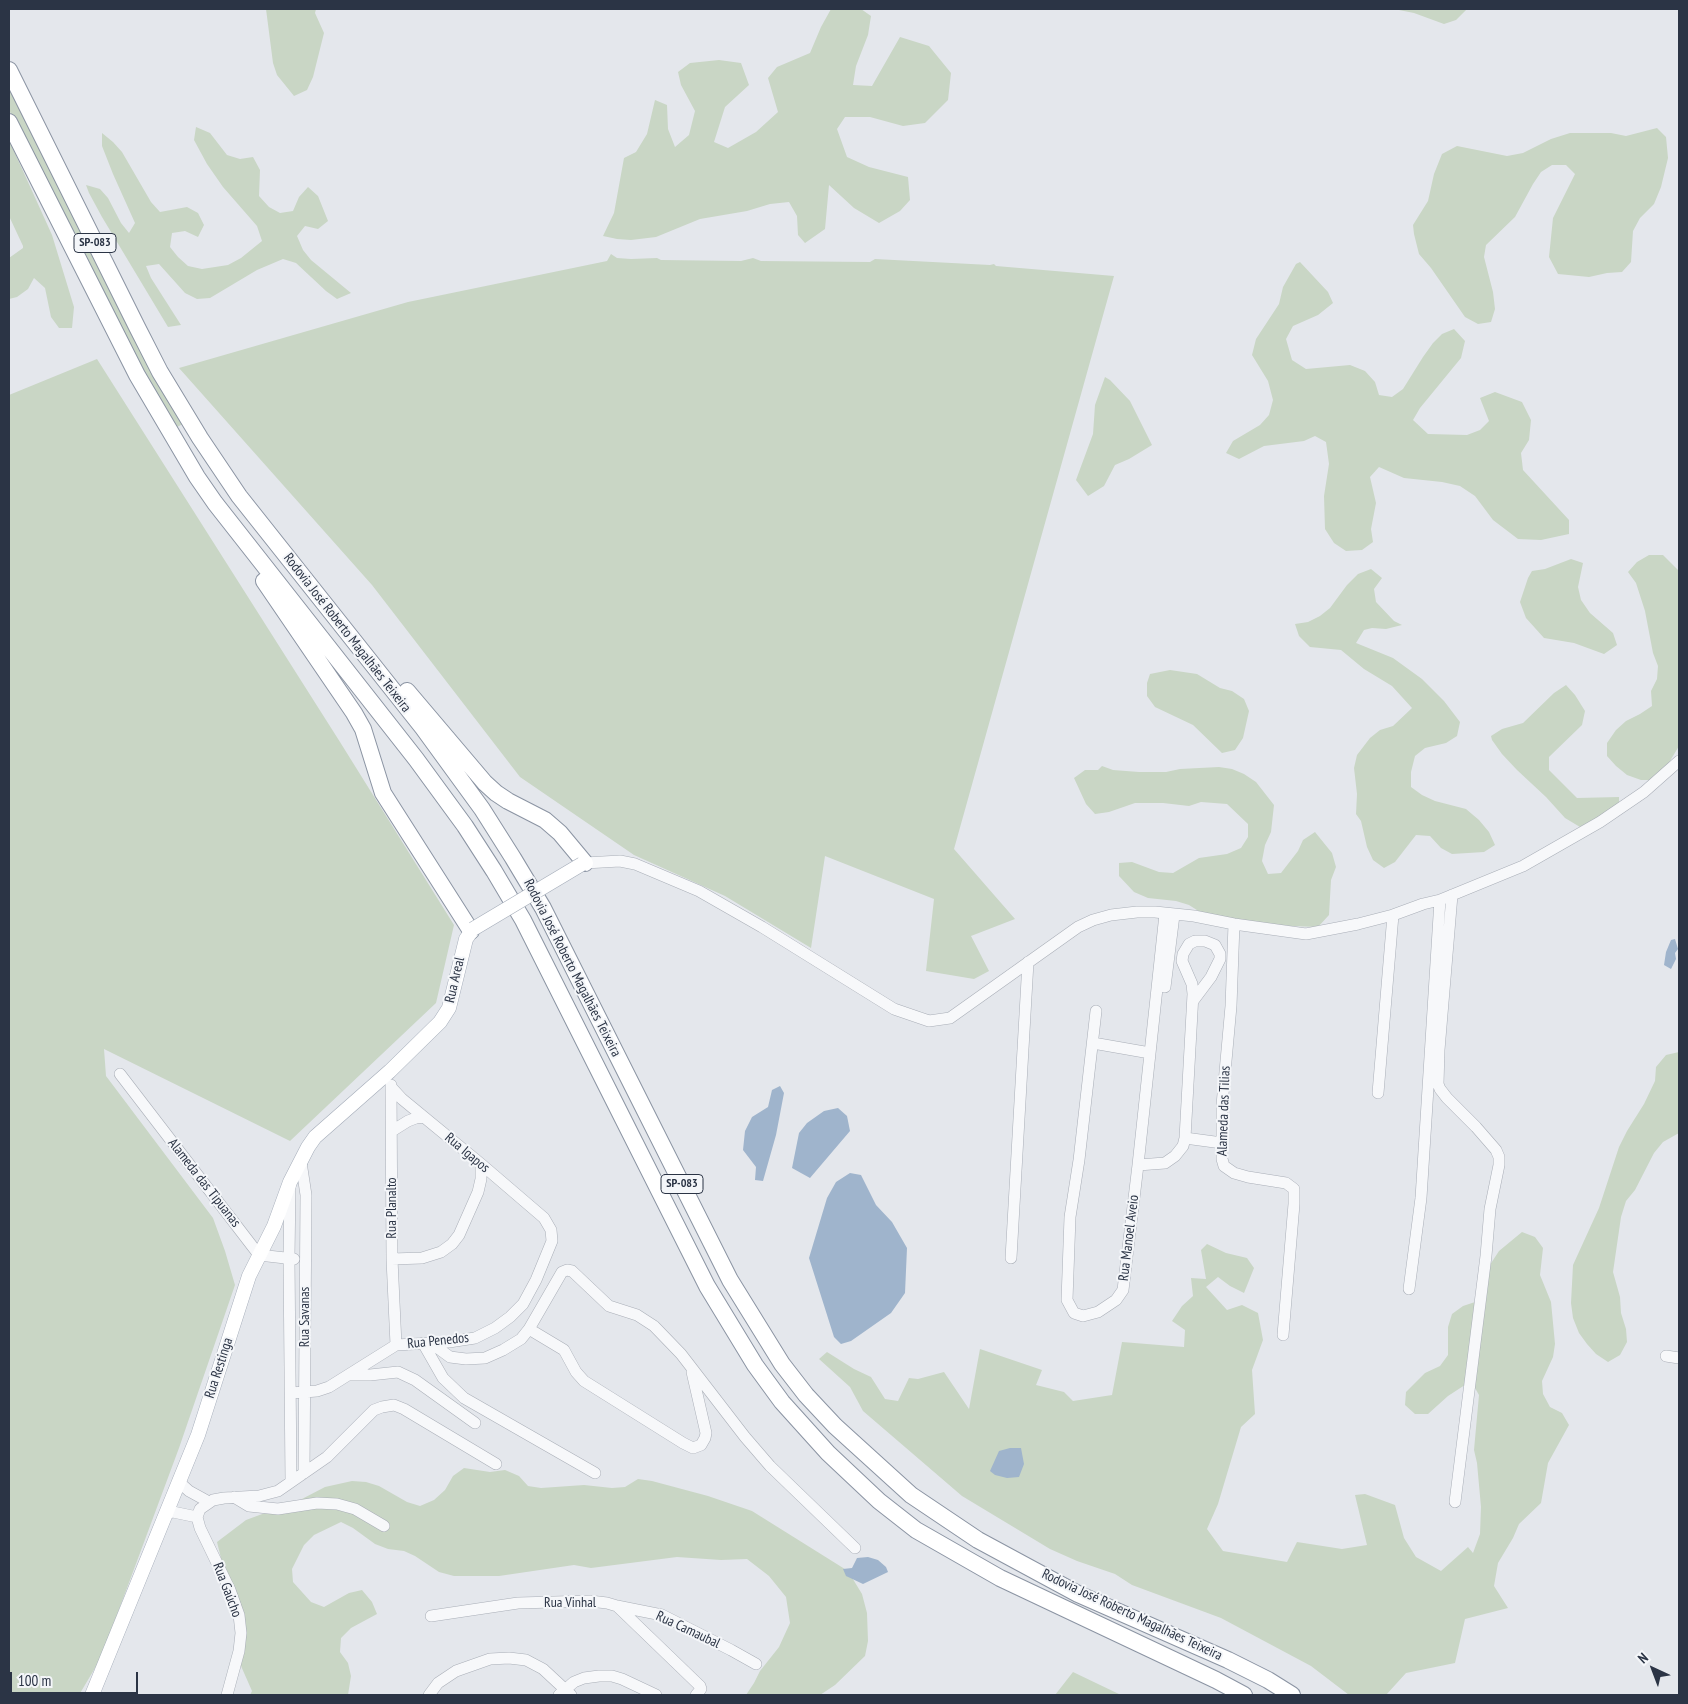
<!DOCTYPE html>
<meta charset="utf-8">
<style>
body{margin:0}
#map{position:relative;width:1688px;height:1704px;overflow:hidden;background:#e4e7ec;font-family:"PT Sans Narrow",sans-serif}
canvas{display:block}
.frame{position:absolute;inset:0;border:10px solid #2b3445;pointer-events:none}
.north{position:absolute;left:1628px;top:1644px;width:50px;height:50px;-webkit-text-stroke:4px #f4f6f9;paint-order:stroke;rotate:317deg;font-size:14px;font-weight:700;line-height:20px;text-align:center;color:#2b3445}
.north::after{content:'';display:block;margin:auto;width:18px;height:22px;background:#2b3445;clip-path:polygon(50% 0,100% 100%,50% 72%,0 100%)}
.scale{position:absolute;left:10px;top:1672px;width:128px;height:22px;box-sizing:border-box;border:2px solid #2b3445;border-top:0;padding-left:6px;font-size:15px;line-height:18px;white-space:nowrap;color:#2b3445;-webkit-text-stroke:4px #f4f6f9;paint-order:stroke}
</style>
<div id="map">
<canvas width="1688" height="1704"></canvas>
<div class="frame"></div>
<div class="north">N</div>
<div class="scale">100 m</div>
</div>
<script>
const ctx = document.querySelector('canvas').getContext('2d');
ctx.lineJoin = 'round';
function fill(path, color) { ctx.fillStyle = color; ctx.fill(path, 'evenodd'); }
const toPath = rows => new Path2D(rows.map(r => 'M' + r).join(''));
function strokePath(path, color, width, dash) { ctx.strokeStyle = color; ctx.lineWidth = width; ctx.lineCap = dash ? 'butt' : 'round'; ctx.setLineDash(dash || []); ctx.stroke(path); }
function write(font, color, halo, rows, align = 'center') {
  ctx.font = font + ' "PT Sans Narrow",sans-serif'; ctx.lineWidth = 4; ctx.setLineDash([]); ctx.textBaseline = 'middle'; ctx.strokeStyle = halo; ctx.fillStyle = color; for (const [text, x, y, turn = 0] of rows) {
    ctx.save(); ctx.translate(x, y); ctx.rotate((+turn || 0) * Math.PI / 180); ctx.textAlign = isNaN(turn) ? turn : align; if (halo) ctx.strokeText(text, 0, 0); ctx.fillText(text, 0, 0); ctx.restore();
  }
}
fill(toPath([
 [266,9,316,9,315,13,324,33,313,77,307,90,294,96,277,75,273,63],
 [831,9,861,9,871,16,868,35,856,66,853,85,872,86,900,37,929,46,951,73,948,100,925,123,903,126,870,117,845,117,837,129,847,157,869,167,908,177,910,200,900,211,879,223,854,208,829,185,825,229,805,243,798,235,797,216,789,202,770,204,747,211,700,219,656,237,631,240,617,239,603,236,614,213,624,158,636,152,647,134,655,100,667,105,668,129,675,147,689,135,695,111,681,85,678,72,690,63,719,60,741,63,749,85,725,107,714,142,728,148,756,132,778,112,768,78,777,67,810,53,821,27],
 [1394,9,1467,9,1456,20,1444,24,1414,13],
 [9,82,183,424,173,429,76,243,9,110],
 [196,127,210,133,227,155,240,159,253,157,260,170,259,196,269,207,280,213,293,211,299,197,308,187,318,196,328,221,318,229,305,226,297,236,303,250,311,260,351,293,337,299,326,291,296,263,283,259,257,270,210,298,197,299,185,293,159,264,146,266,151,278,181,325,168,327,102,217,89,193,86,185,100,189,108,198,121,223,129,233,135,223,113,174,102,146,102,133,113,142,122,152,151,202,160,212,187,207,198,213,204,225,198,237,185,231,172,233,170,247,178,257,188,266,202,269,228,265,241,258,262,241,257,226,223,187,207,164,194,140],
 [1657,128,1666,137,1668,158,1661,187,1654,204,1640,218,1633,231,1631,262,1622,272,1607,273,1589,277,1558,274,1549,257,1553,218,1575,174,1566,165,1552,165,1541,172,1533,184,1515,217,1486,245,1484,257,1493,292,1495,309,1491,322,1478,324,1465,317,1431,268,1419,254,1414,234,1413,225,1428,201,1434,174,1442,154,1457,146,1507,156,1523,153,1551,139,1570,133,1611,133,1626,136],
 [9,140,52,235,74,307,72,328,59,328,51,317,45,288,34,278,28,289,17,297,9,299,9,258,23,248,23,246,9,216],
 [611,254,617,258,631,259,657,258,661,260,741,261,753,258,761,261,870,262,875,259,990,265,994,264,996,266,1114,276,954,849,1015,919,971,936,989,971,974,979,926,971,934,899,825,856,811,948,725,896,634,855,520,777,372,585,179,368,408,302,607,261],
 [1300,262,1328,292,1333,303,1318,315,1293,326,1286,339,1292,360,1306,369,1350,365,1365,371,1375,382,1379,395,1392,397,1403,389,1423,357,1433,343,1442,334,1454,329,1465,341,1461,358,1420,408,1413,420,1428,434,1467,435,1480,430,1489,421,1480,398,1495,392,1522,402,1531,420,1529,440,1521,453,1523,470,1569,520,1569,534,1541,540,1518,539,1493,520,1475,496,1460,486,1442,482,1404,478,1379,467,1370,477,1376,503,1371,529,1373,542,1362,550,1346,551,1334,543,1325,529,1324,496,1329,464,1326,442,1315,436,1304,441,1264,446,1239,459,1226,453,1233,441,1260,425,1269,415,1273,400,1268,381,1252,355,1256,339,1279,304,1283,287,1296,264],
 [97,359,340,742,454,925,436,1003,290,1141,104,1049,106,1076,213,1218,225,1251,235,1285,179,1448,101,1658,79,1695,9,1695,9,395],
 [1105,377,1110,380,1130,401,1152,445,1129,459,1115,465,1104,486,1088,496,1076,480,1093,434,1095,405],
 [1649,555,1663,555,1679,571,1679,746,1664,771,1654,780,1641,780,1627,775,1616,766,1607,756,1607,743,1616,730,1626,721,1640,714,1652,706,1651,691,1657,679,1658,666,1653,653,1645,611,1636,583,1628,572,1637,562],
 [1571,559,1583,563,1578,587,1581,600,1590,613,1613,633,1617,645,1604,654,1574,643,1544,638,1526,618,1520,602,1528,578,1532,571,1545,569],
 [1371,569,1382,578,1374,589,1376,602,1394,621,1402,625,1386,629,1372,628,1364,630,1356,643,1393,658,1422,679,1444,701,1460,722,1457,736,1446,743,1425,748,1415,756,1411,772,1411,787,1422,795,1435,801,1466,809,1479,820,1489,832,1495,845,1484,852,1452,854,1441,848,1430,836,1416,835,1395,862,1384,868,1373,860,1367,847,1361,821,1356,814,1357,794,1354,768,1357,755,1370,738,1380,730,1393,726,1412,708,1392,686,1364,669,1341,650,1310,647,1299,636,1295,624,1308,622,1320,616,1330,608,1347,585,1358,574],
 [1170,670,1197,674,1220,688,1232,691,1244,699,1249,711,1243,738,1235,750,1222,753,1193,725,1155,707,1147,696,1147,683,1150,674],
 [1566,685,1575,695,1585,711,1582,725,1549,757,1549,770,1577,798,1619,797,1619,810,1580,827,1565,818,1546,797,1517,770,1502,754,1492,740,1491,736,1502,729,1523,723,1554,693],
 [1102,766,1113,770,1139,772,1166,772,1180,769,1219,767,1232,769,1244,774,1256,782,1274,805,1271,832,1265,845,1262,861,1268,874,1281,873,1298,851,1303,840,1315,832,1332,853,1336,867,1331,880,1329,915,1318,927,1265,925,1200,912,1189,905,1176,901,1148,898,1134,892,1119,876,1119,863,1132,862,1159,872,1173,873,1199,858,1227,854,1241,848,1248,837,1248,824,1227,804,1201,802,1189,806,1163,803,1135,803,1109,812,1095,814,1086,804,1074,778,1085,770,1098,770],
 [1679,1052,1679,1133,1663,1142,1654,1153,1635,1190,1626,1201,1621,1217,1613,1272,1620,1297,1621,1313,1626,1329,1627,1342,1620,1355,1608,1362,1596,1354,1587,1344,1579,1333,1573,1318,1571,1303,1573,1265,1599,1208,1619,1147,1627,1131,1644,1104,1655,1081,1656,1067,1666,1055],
 [1522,1232,1535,1237,1543,1248,1540,1275,1551,1302,1555,1344,1553,1357,1542,1381,1543,1394,1550,1407,1562,1413,1569,1425,1548,1463,1541,1503,1519,1524,1513,1538,1498,1563,1494,1586,1508,1608,1465,1619,1455,1663,1406,1673,1386,1695,1349,1695,1311,1666,1221,1618,1132,1585,1115,1574,1077,1561,1050,1549,962,1496,863,1411,850,1387,819,1359,827,1352,854,1369,871,1377,885,1399,898,1401,909,1378,918,1379,944,1372,969,1409,980,1349,1042,1370,1036,1385,1064,1392,1073,1401,1112,1395,1122,1342,1184,1347,1185,1330,1172,1321,1182,1306,1193,1296,1191,1278,1206,1279,1201,1250,1207,1244,1226,1253,1247,1258,1254,1268,1244,1293,1230,1286,1218,1277,1206,1287,1227,1310,1242,1305,1258,1313,1263,1340,1252,1370,1255,1414,1241,1427,1218,1504,1207,1529,1223,1551,1287,1562,1297,1542,1342,1549,1367,1545,1355,1495,1365,1494,1395,1505,1404,1538,1416,1557,1441,1571,1468,1547,1473,1553,1480,1534,1481,1507,1477,1463,1474,1450,1479,1395,1471,1381,1448,1396,1428,1414,1415,1414,1405,1405,1406,1392,1425,1373,1440,1366,1448,1355,1448,1327,1452,1314,1463,1306,1475,1302,1484,1274,1499,1251],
 [464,1468,490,1472,505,1470,519,1476,528,1486,541,1488,584,1485,612,1488,625,1487,638,1479,652,1481,708,1496,752,1511,848,1571,862,1594,867,1613,868,1641,865,1656,835,1685,820,1695,746,1695,754,1683,760,1671,779,1647,790,1623,786,1597,769,1576,747,1559,721,1560,677,1557,591,1568,574,1565,499,1576,454,1576,439,1572,415,1556,404,1551,388,1549,375,1544,353,1528,341,1522,314,1535,304,1545,292,1569,293,1582,311,1602,324,1607,349,1593,362,1590,372,1602,377,1614,351,1628,341,1638,340,1652,348,1663,351,1676,348,1695,250,1695,252,1691,241,1666,238,1653,234,1611,217,1542,246,1520,300,1500,325,1487,352,1481,366,1482,379,1486,407,1502,420,1506,434,1500,445,1490,453,1476],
 [1073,1672,1121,1695,1055,1695]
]), '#c9d6c5');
fill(toPath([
 [1675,939,1678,949,1675,953,1676,959,1671,969,1664,965,1666,952,1671,940],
 [780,1086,784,1093,776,1135,763,1181,755,1180,756,1167,743,1150,745,1131,752,1117,768,1107,772,1090],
 [838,1108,847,1116,850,1131,810,1178,792,1168,799,1133,807,1123,824,1111],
 [850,1173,861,1175,876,1205,892,1222,907,1248,905,1293,891,1313,851,1341,841,1344,834,1337,809,1258,827,1198,836,1182],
 [1010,1448,1021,1448,1024,1464,1019,1477,1007,1478,995,1475,990,1471,999,1451],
 [868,1557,878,1560,886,1567,888,1572,863,1584,846,1576,843,1569,852,1568,857,1558]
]), '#9fb4cc');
const minor = toPath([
 [585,863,620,861,635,864,699,891,762,927,894,1009,929,1021,950,1018,1078,927,1093,920,1111,915,1137,912,1155,912,1194,916,1234,924,1306,934,1358,924,1393,915,1423,904,1440,900,1523,866,1600,822,1644,792,1679,761],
 [1452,895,1439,1050,1438,1084,1440,1089,1447,1098,1476,1127,1496,1150,1499,1157,1499,1165,1490,1209,1486,1256,1455,1502],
 [1234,924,1231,1006,1222,1105,1222,1159,1224,1166,1234,1173,1248,1177,1286,1183,1294,1189,1294,1204,1283,1335],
 [1165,987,1174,915],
 [1096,1011,1079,1160,1070,1217,1067,1300,1074,1313,1083,1316,1098,1312,1116,1300,1123,1290,1138,1165,1165,914],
 [1093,1043,1150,1053],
 [120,1074,259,1255,294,1259],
 [391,1085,392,1259,396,1345],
 [1378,1093,1393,915],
 [392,1131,408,1121,416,1118,424,1117],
 [1185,1138,1222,1143],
 [301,1162,306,1195,304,1473],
 [1138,1165,1165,1163,1175,1156,1183,1146,1185,1138,1193,994,1192,984,1182,961,1183,954,1189,944,1195,941,1205,941,1215,945,1220,954,1220,959,1211,977,1193,1001],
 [290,1186,289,1258,291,1482],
 [1011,1258,1028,962],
 [392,1259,422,1258,441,1252,452,1244,459,1235,478,1192,481,1179,481,1164],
 [1409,1289,1421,1198,1440,900],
 [529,1329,564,1350,576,1372,584,1381,683,1443,693,1448,701,1445,705,1438,706,1433,692,1372],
 [423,1343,443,1378,464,1398,595,1473],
 [431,1343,450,1357,466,1359,485,1358,503,1350,521,1339,529,1329,562,1272,567,1270,572,1271,609,1306,637,1315,654,1326,681,1354,745,1437,770,1466,855,1548],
 [1666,1356,1679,1358],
 [350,1375,370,1375,398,1372,415,1380,475,1423],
 [291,1393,317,1391,329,1387,396,1345,449,1342,475,1338,495,1328,510,1317,523,1304,536,1280,552,1241,551,1230,544,1218,481,1164,402,1099,391,1087],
 [179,1482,189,1491,209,1502],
 [234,1497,249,1506,278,1509,317,1503,337,1504,355,1509,384,1526],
 [166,1514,173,1512,197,1517],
 [197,1517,200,1509,213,1500,224,1498,259,1496,278,1491,327,1457,374,1410,382,1407,394,1405,404,1409,496,1464],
 [197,1517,200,1528,230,1590,239,1615,241,1633,239,1651,227,1695],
 [617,1606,662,1615,731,1650,756,1664],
 [431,1616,518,1603,590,1601,607,1603,617,1606,700,1686,701,1689,696,1695],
 [429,1695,438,1683,456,1671,490,1659,509,1658,526,1660,543,1669,571,1695],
 [559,1695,574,1682,584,1678,599,1676,612,1676,622,1679,656,1695]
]);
const major = toPath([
 [92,1695,198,1435,249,1276,274,1226,290,1182,308,1147,315,1137,390,1071,440,1022,449,1008,466,939,473,929]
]);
const highway = toPath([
 [9,70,137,327,160,372,200,438,239,496,423,728,482,809,513,858,543,908,730,1280,782,1364,806,1395,835,1426,911,1495,978,1540,1078,1594,1228,1660,1268,1680,1292,1695],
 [9,122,137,375,197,477,215,503,416,759,465,826,494,871,523,920,707,1286,755,1365,782,1402,828,1453,879,1501,916,1530,1000,1578,1216,1680,1244,1695],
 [264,581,354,713,363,729,383,793,471,931],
 [407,691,485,783,496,793,508,801,545,820,560,833,585,863]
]);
strokePath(minor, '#a9aeb7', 12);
strokePath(major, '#a3abb8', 15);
strokePath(highway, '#8b94a3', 18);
strokePath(minor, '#f7f8fa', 11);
strokePath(major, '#fff', 14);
strokePath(highway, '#fff', 16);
const majorBridge = toPath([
 [473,929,582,864]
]);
strokePath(majorBridge, '#a3abb8', 15, []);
strokePath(majorBridge, '#fff', 14);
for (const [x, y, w] of [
 [95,243,42],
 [682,1184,42]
]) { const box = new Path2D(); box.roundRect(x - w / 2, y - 9.5, w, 19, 4); ctx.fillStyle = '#f4f6f9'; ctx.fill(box); strokePath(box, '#2b3445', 1); }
write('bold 12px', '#2b3445', null, [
 ["SP-083",95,243],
 ["SP-083",682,1184]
]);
write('14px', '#2b3445', '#f4f6f9', [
 ["Rodovia José Roberto Magalhães Teixeira",347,633,52],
 ["Rodovia José Roberto Magalhães Teixeira",572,968,63],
 ["Rua Areal",455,980,-77],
 ["Alameda das Tilias",1224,1111,-88],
 ["Rua Igapos",467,1153,40],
 ["Alameda das Tipuanas",204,1183,52],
 ["Rua Planalto",392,1208,-90],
 ["Rua Manoel Aveio",1129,1238,-83],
 ["Rua Savanas",305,1317,-90],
 ["Rua Penedos",438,1341,-6],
 ["Rua Restinga",219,1368,-72],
 ["Rua Gaúcho",227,1590,69],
 ["Rua Vinhal",570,1603],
 ["Rodovia José Roberto Magalhães Teixeira",1132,1615,25],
 ["Rua Camaubal",688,1630,25]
]);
</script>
